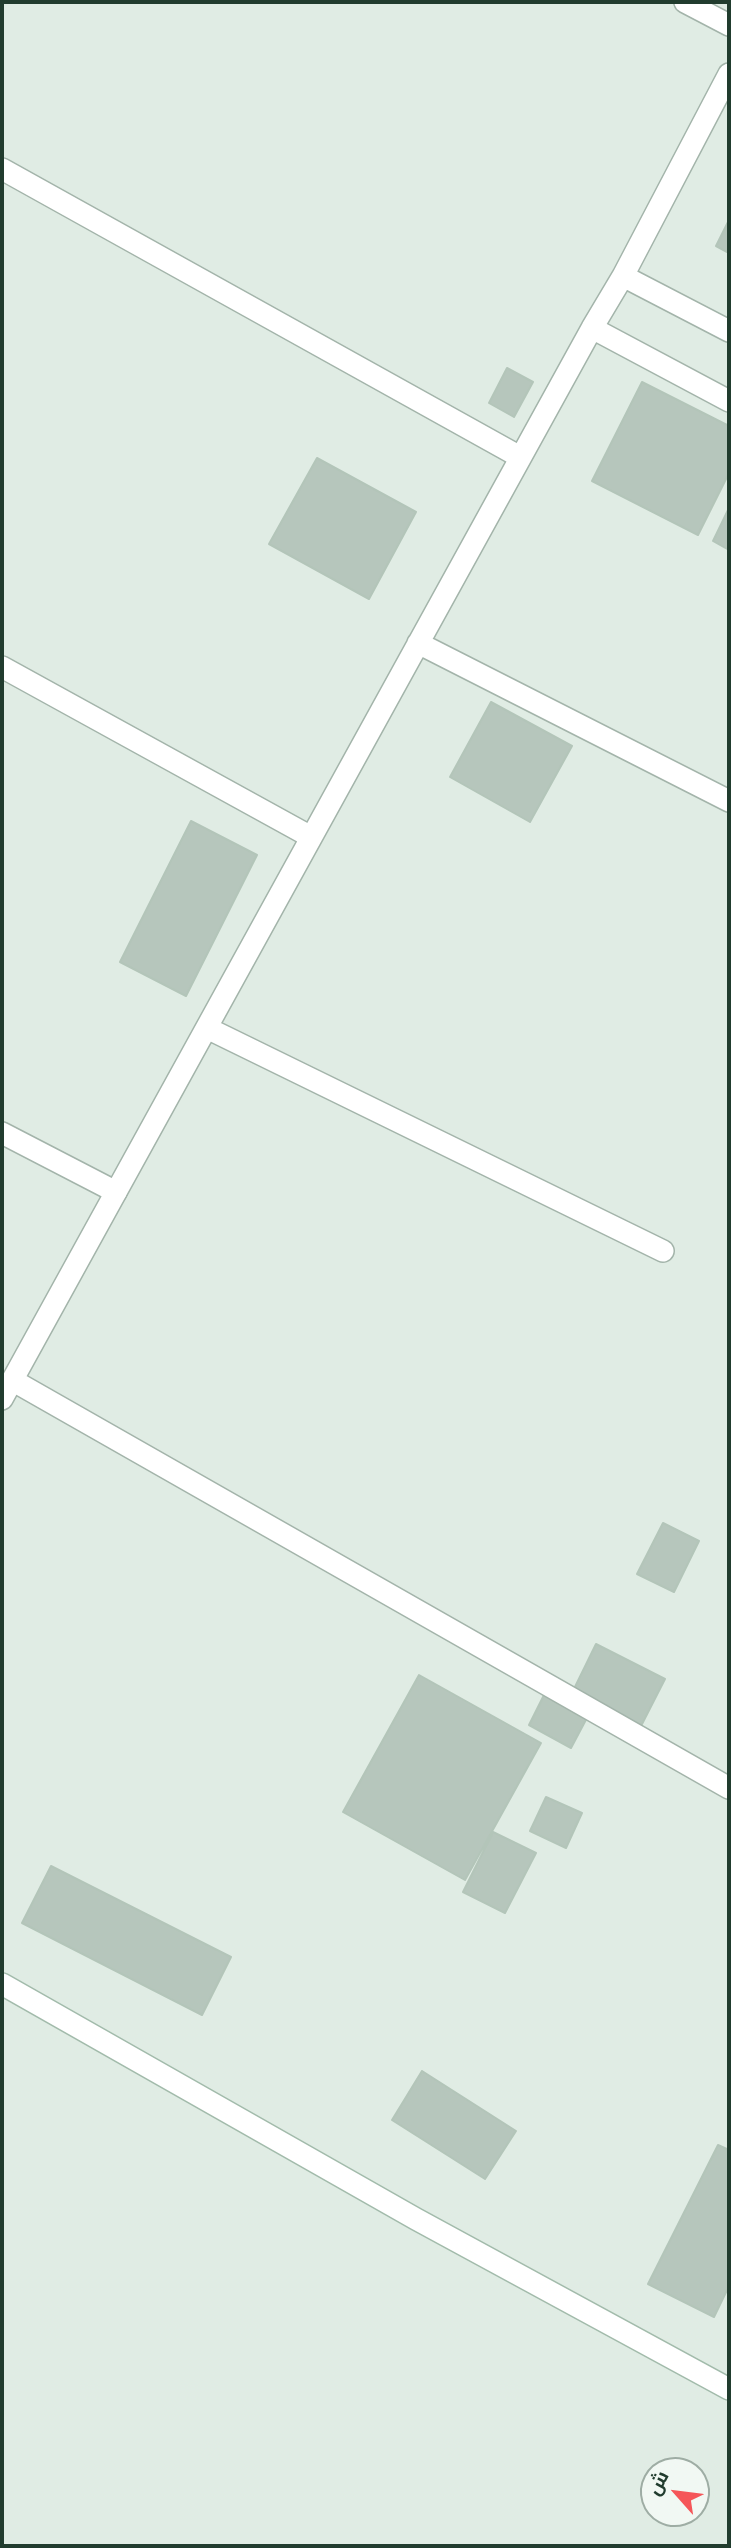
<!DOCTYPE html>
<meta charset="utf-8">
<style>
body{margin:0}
#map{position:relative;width:731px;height:2548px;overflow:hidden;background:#e0ece4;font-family:"DM Sans",Cairo,sans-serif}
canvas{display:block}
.frame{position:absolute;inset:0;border:4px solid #213c2e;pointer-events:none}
.north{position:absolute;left:640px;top:2457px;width:70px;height:70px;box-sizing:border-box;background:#f1f8f3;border:2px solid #9eada4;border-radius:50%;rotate:298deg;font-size:19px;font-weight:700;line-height:28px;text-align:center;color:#213c2e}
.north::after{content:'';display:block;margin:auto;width:24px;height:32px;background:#f55659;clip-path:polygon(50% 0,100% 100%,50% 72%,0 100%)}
</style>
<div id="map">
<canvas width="731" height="2548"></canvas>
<div class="frame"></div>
<div class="north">ش</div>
</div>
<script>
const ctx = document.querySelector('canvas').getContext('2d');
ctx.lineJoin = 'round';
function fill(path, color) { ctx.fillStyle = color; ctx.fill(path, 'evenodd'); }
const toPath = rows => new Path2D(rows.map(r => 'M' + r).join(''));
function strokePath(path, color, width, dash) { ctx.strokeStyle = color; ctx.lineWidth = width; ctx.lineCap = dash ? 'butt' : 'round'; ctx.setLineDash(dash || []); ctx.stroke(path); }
const building = toPath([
 [729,220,729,253,716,246,729,220],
 [507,368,533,382,514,417,489,403,507,368],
 [642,382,729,426,729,473,698,535,592,481,642,382],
 [317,458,416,512,369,599,269,544,317,458],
 [729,508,729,550,713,541,729,508],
 [491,702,572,746,530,822,450,777,491,702],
 [191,821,257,855,186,996,120,962,191,821],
 [663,1523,699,1541,674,1592,637,1574,663,1523],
 [596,1644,665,1679,640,1728,572,1693,596,1644],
 [419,1675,541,1743,465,1880,343,1812,419,1675],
 [546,1691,589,1714,571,1748,529,1725,546,1691],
 [546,1797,582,1813,566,1848,530,1831,546,1797],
 [493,1832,536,1853,505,1913,463,1892,493,1832],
 [51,1866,231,1957,202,2015,22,1923,51,1866],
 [422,2071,516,2131,485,2179,392,2120,422,2071],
 [718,2145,729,2150,729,2286,714,2317,648,2284,718,2145]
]);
fill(building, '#b6c6bc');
strokePath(building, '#b3c5b9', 2);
const service = toPath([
 [2,169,520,457],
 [2,1133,116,1192]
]);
const minor = toPath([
 [685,2,729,25],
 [623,276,729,331],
 [592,328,729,401],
 [418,643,729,801],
 [2,667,311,837],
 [207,1028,663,1251],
 [12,1380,729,1788],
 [2,1399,592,328,623,276,729,74]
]);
const secondary = toPath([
 [2,1984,416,2219,729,2389]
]);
strokePath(service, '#a3b4aa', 24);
strokePath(minor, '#a3b4aa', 24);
strokePath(secondary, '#a2bbab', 24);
strokePath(service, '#fff', 21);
strokePath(minor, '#fff', 21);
strokePath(secondary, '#fff', 21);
</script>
